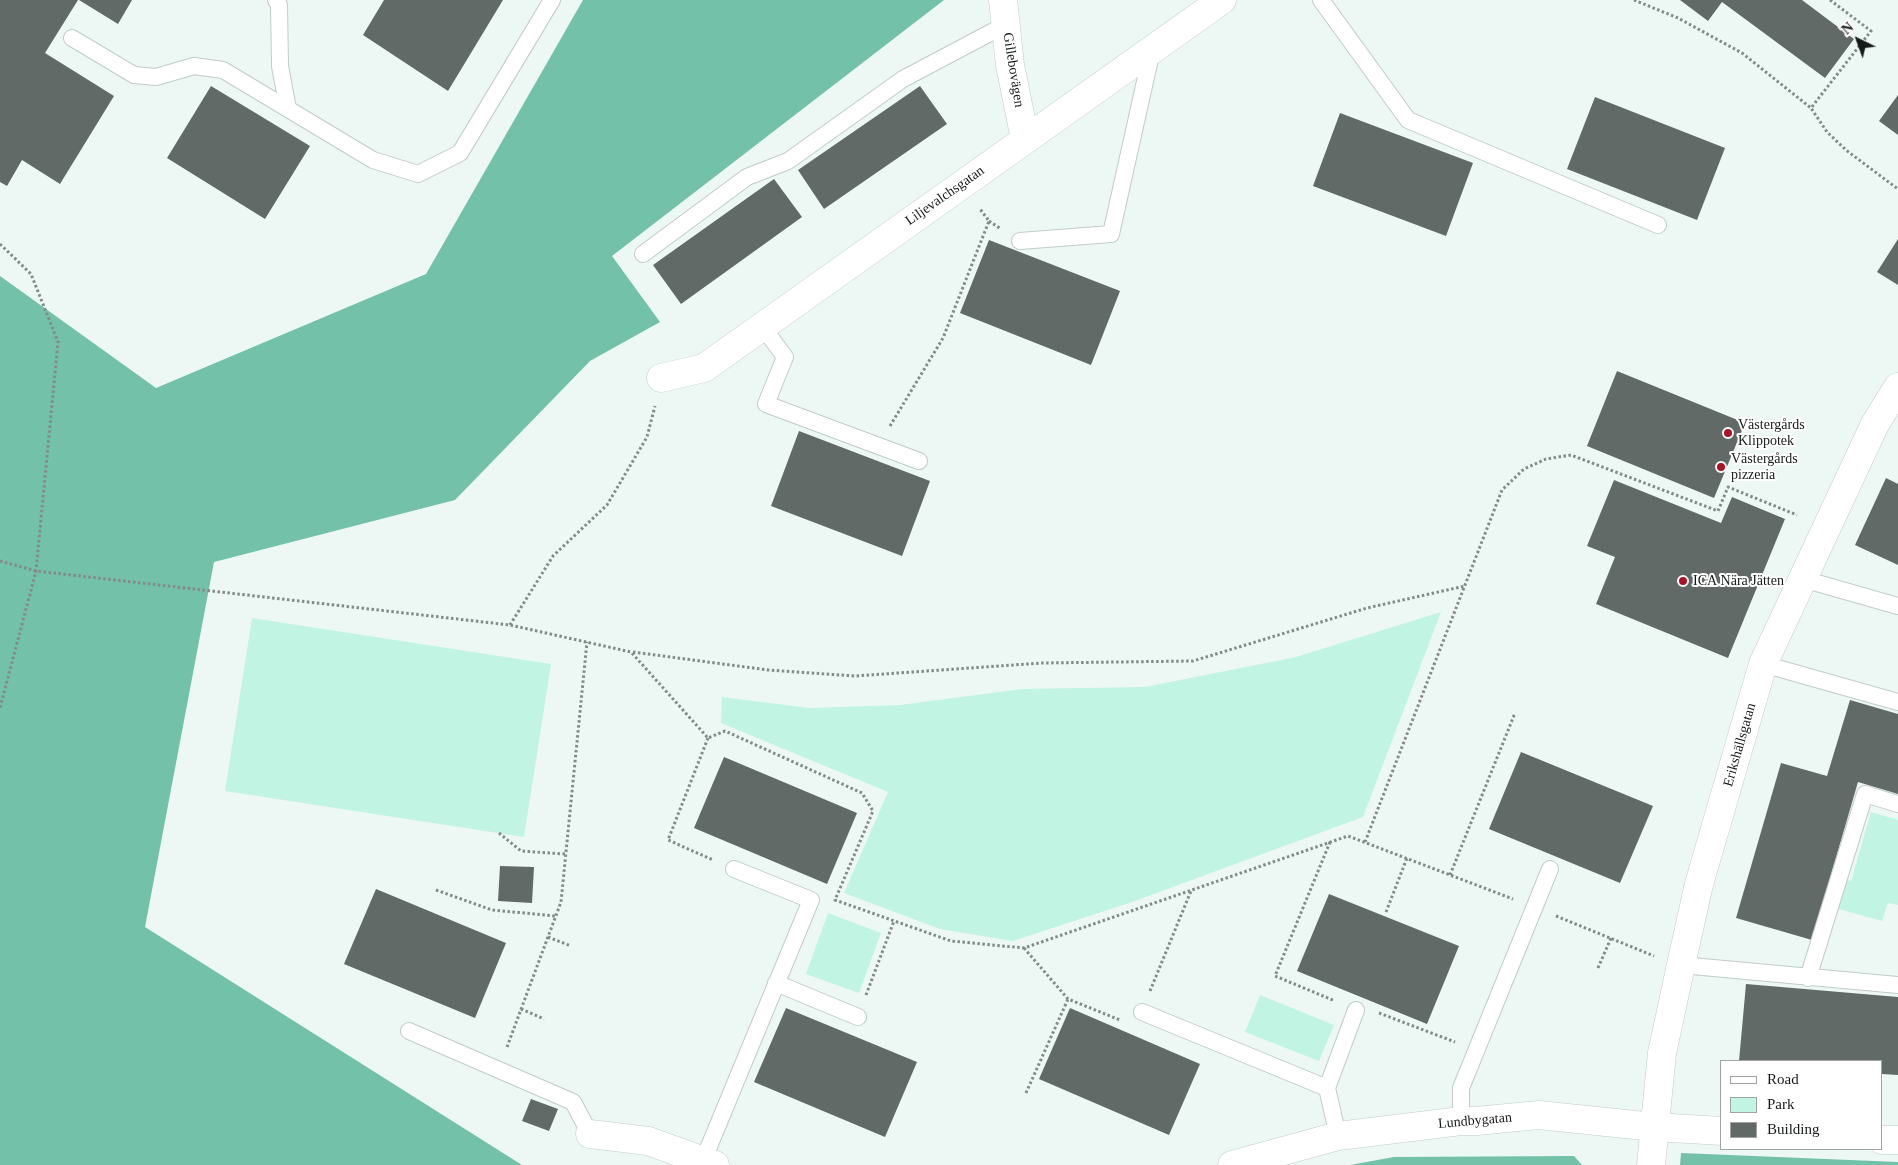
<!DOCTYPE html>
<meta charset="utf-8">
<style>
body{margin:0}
#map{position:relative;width:1898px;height:1165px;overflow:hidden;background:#edf8f4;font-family:Georgia,serif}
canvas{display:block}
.legend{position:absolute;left:1720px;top:1060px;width:162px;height:90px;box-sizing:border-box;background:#fff;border:1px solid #a2a3a3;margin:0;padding:6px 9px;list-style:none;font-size:15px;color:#161a18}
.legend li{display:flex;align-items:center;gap:10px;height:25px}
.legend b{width:25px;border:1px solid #a2a3a3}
.north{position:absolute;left:1833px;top:15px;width:50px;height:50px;-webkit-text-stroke:4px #fff;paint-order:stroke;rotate:318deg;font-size:14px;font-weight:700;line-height:20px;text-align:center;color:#161a18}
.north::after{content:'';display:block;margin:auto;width:18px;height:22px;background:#161a18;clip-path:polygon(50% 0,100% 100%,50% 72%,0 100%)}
</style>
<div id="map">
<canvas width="1898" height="1165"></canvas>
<ul class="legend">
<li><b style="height:6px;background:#fff"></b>Road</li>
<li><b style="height:14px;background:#c1f4e2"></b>Park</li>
<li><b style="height:14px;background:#616a67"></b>Building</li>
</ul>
<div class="north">N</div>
</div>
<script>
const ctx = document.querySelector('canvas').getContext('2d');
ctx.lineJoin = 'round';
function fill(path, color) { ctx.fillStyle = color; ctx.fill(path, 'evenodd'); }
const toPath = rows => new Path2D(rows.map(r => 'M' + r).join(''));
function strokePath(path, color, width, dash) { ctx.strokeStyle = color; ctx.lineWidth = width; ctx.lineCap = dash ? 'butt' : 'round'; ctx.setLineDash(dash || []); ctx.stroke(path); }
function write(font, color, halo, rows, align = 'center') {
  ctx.font = font + ' Georgia,serif'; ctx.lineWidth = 4; ctx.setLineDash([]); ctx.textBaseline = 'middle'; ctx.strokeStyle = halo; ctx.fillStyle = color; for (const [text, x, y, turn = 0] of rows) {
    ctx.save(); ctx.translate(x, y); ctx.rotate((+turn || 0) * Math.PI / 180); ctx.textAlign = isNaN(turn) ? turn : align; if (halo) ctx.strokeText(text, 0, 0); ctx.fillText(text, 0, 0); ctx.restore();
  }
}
fill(toPath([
 [1441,612,1363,817,1132,902,1013,941,940,929,844,893,888,792,721,723,722,697,809,708,900,705,1022,689,1145,687,1296,657],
 [252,618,551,664,524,837,225,791],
 [1871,812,1898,820,1898,905,1888,903,1882,921,1835,908,1843,879,1851,881],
 [828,913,881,933,859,993,806,974],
 [1260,995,1334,1025,1319,1061,1245,1032]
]), '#c1f4e2');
fill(toPath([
 [583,0,944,0,612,256,660,322,590,361,455,500,214,562,145,927,522,1165,0,1165,0,276,156,388,426,274],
 [1681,1153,1898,1162,1898,1165,1680,1165],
 [1574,1156,1582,1165,1350,1165,1394,1157]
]), '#73c1a9');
fill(toPath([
 [0,0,78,0,45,53,114,96,60,184,22,160,7,186,0,182],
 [79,0,132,0,118,24],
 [384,0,503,0,448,91,363,35],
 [1680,0,1802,0,1854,39,1825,78,1722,2,1708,21],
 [211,86,310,146,265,219,167,158],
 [920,86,947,124,824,209,798,170],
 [1898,95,1898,135,1879,121],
 [1595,97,1725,148,1697,220,1567,169],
 [1340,113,1473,163,1446,236,1313,186],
 [774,179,802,217,681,304,653,265],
 [1898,239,1898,285,1877,272],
 [989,240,1120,291,1091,365,960,313],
 [1617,371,1745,423,1714,498,1587,446],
 [799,431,930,481,902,556,771,506],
 [1886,478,1898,484,1898,565,1855,545],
 [1614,480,1721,523,1732,497,1785,519,1728,658,1596,604,1615,557,1587,546],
 [1850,700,1898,714,1898,794,1858,782,1812,940,1736,918,1781,763,1827,776],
 [1521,752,1653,806,1620,883,1489,829],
 [724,757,857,813,827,884,694,828],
 [500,866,534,867,532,903,498,901],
 [376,889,506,943,475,1018,344,964],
 [1329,894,1459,946,1427,1024,1297,971],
 [1746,984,1898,997,1898,1075,1882,1074,1882,1061,1739,1061],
 [786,1008,917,1062,885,1137,754,1082],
 [1070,1008,1200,1064,1169,1135,1039,1079],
 [531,1099,558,1109,549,1131,522,1121]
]), '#616a67');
const service = toPath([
 [276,0,279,5,280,66,288,109],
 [1321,0,1408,120,1658,225],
 [72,38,134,75,156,77,194,66,223,70,373,160,418,174,460,153,552,0],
 [1020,241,1111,234,1152,50],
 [643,254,747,177,788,161,903,79,1005,25],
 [762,326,785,357,766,404,919,461],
 [1803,579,1898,606],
 [1763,664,1898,702],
 [1681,965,1898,985],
 [1808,978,1865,794,1898,804],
 [776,983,858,1017],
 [1142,1012,1327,1088,1338,1136],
 [409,1031,573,1102,590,1134],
 [1327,1088,1356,1010],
 [1461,1121,1461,1088,1550,869],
 [703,1161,811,900,734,869]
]);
const minor = toPath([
 [1003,0,1010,65,1025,139],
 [661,378,704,368,1222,0],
 [590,1134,648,1141,715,1165],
 [1882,1140,1898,1140],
 [1232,1165,1338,1136,1461,1121,1476,1121,1539,1115,1654,1127,1722,1131]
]);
const tertiary = toPath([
 [1651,1165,1662,1053,1681,965,1699,884,1763,664,1875,424,1898,387]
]);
strokePath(service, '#c1ccc8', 18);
strokePath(minor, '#c1ccc8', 29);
strokePath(tertiary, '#c1ccc8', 29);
strokePath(toPath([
 [1634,0,1678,18,1742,53,1811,108],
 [1830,0,1871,31,1811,108,1827,132,1846,150,1898,189],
 [989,221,1001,229],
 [0,244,31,274,58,342,36,571,0,708],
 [890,426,943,338,989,221,980,209],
 [0,561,36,571,510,625,631,652,708,738,725,731,862,793,873,811,835,900,951,941,1024,948,1348,836,1513,899],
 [510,625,553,556,607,505,647,437,655,406],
 [633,652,768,670,855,676,1042,663,1193,661,1367,608,1465,586],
 [708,738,668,840,713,860],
 [499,833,521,851,565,854],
 [1330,842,1275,976,1335,1001],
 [1365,842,1502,490,1524,469,1546,459,1571,455,1718,511,1728,487,1797,515],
 [1450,875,1515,713],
 [436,890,492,910,556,916],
 [1386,912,1407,858],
 [1556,916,1654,956],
 [548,937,571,946],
 [1024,948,1068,999,1120,1020],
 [1598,968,1611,938],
 [1150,991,1191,891],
 [866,995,894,921],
 [521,1009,544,1019],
 [1379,1013,1455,1042],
 [507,1047,561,902,587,642],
 [1026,1093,1068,999]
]), '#838a87', 3, [2.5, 2.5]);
strokePath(service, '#fff', 16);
strokePath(minor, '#fff', 28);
strokePath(tertiary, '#fff', 28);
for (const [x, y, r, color] of [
 [1728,433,5,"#aa1428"],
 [1721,467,5,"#aa1428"],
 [1683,581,5,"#aa1428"]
]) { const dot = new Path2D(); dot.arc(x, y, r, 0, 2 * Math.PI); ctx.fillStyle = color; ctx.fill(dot); strokePath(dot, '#fff', 2); }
write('14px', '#161a18', '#fff', [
 ["Gillebovägen",1013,70,81],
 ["Liljevalchsgatan",945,196,-35],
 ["Erikshällsgatan",1740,745,-74],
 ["Lundbygatan",1475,1121,-5]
]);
write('14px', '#161a18', '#fff', [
 ["Västergårds",1738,425],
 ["Klippotek",1738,441],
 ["Västergårds",1731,459],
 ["pizzeria",1731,475],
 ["ICA Nära Jätten",1693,581]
], 'left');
</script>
